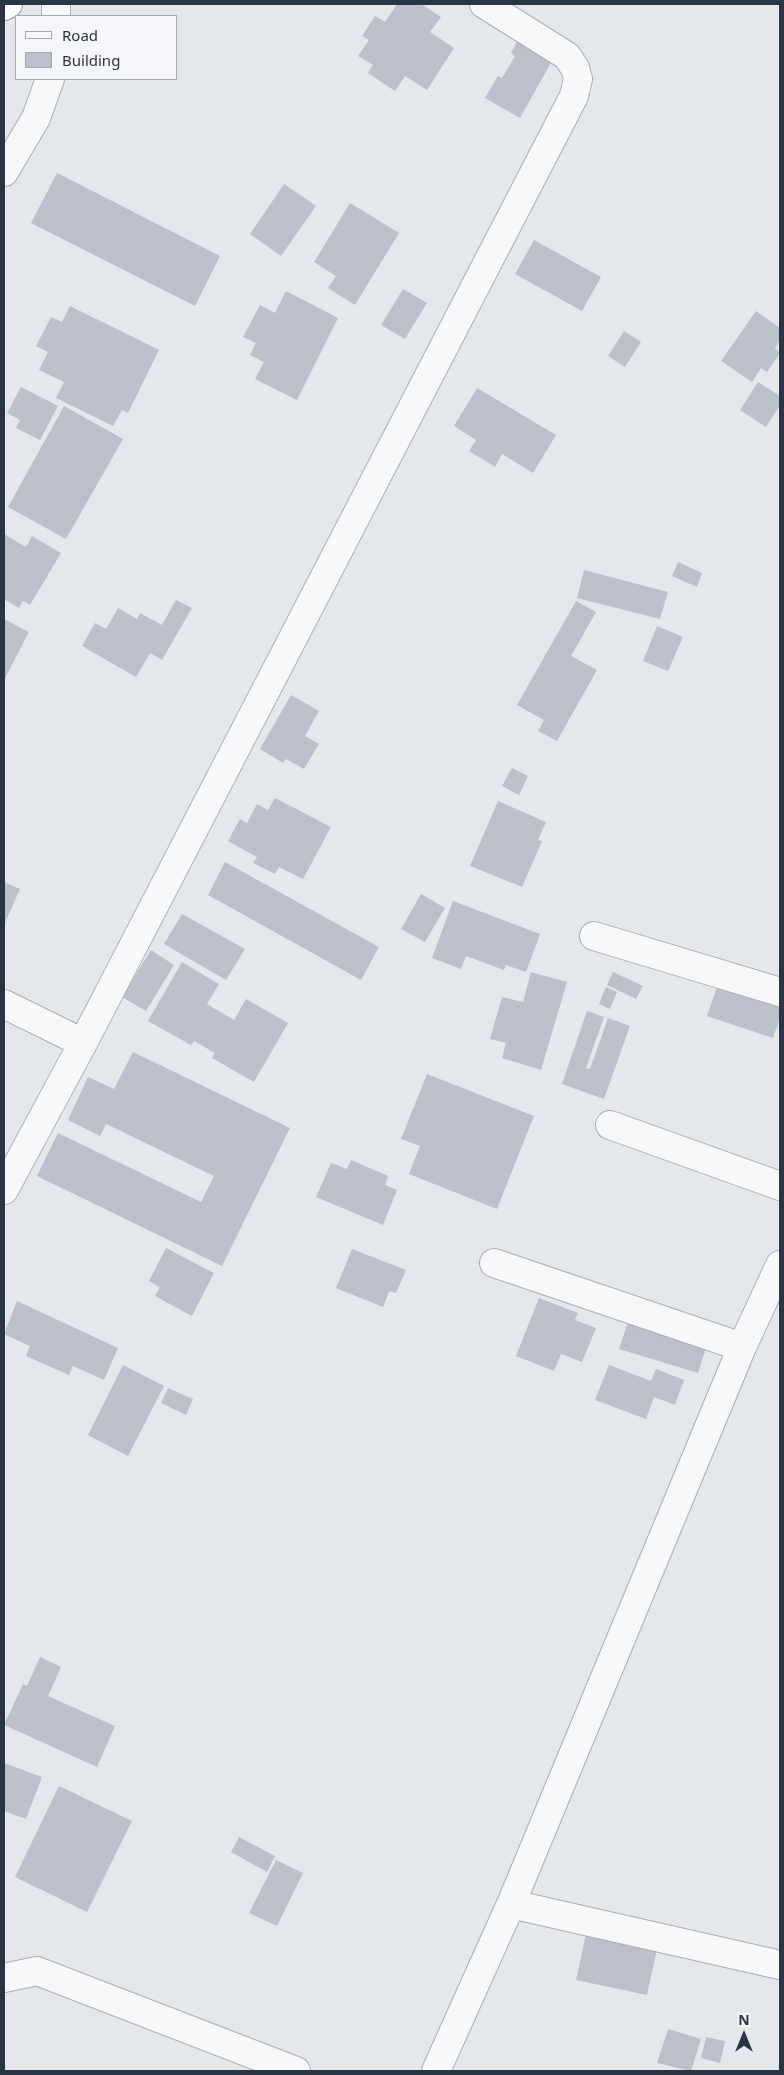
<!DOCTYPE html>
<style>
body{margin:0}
#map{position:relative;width:784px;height:2075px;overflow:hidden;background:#e4e7ec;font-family:"Noto Sans",sans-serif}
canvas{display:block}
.frame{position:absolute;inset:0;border:5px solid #2b3445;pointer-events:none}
.legend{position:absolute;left:15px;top:15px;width:162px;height:65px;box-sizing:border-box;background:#f4f6f9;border:1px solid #a4a8b1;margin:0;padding:6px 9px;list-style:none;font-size:15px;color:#2b3445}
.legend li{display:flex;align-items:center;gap:10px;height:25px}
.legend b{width:25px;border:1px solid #a4a8b1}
.north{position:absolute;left:719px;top:2010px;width:50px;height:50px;-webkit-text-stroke:4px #f4f6f9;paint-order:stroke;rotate:0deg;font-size:14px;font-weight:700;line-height:20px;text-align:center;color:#2b3445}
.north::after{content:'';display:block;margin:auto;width:18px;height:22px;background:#2b3445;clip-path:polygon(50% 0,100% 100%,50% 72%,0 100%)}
</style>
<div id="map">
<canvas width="784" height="2075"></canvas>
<div class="frame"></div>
<ul class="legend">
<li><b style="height:6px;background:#f7f8fa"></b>Road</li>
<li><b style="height:14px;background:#bbc0ca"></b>Building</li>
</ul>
<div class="north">N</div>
</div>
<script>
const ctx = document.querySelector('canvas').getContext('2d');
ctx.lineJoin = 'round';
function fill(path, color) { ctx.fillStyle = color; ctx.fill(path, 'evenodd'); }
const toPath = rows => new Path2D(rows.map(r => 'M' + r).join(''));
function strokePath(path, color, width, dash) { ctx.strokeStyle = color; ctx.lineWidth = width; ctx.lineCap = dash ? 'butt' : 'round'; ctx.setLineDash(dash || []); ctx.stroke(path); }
fill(toPath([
 [397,4,421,4,441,17,430,32,454,48,427,90,405,76,395,91,368,73,373,65,358,56,369,40,362,36,375,16,385,22],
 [518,40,553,59,520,118,485,98,498,76,502,78,515,56,511,53],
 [57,173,220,256,195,306,31,223],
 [284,184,316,206,281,256,250,234],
 [350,203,399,233,355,305,328,288,336,276,314,262],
 [534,240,601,277,582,311,515,274],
 [403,289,427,303,405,339,381,325],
 [286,291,338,318,297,400,255,379,264,362,250,355,256,343,243,337,260,305,275,313],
 [70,306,159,350,128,413,122,410,113,426,56,398,64,382,39,370,48,352,36,346,51,317,62,322],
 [756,311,780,328,780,340,775,348,780,353,767,372,761,368,752,382,721,361],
 [624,331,641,342,625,367,608,356],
 [758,382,780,396,780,405,766,427,740,410],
 [21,387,58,406,40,440,16,428,20,420,7,413],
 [477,388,556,435,533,473,502,454,495,467,469,451,476,440,454,426],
 [64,406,123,439,66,539,8,507],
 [4,534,26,547,32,536,61,553,30,605,23,601,19,608,4,599],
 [678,562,702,573,697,587,672,576],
 [584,570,668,592,660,619,577,598],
 [176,600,192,608,162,660,150,653,136,677,82,646,95,623,106,629,118,608,137,619,140,613,162,625],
 [576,601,596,612,571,656,597,670,557,741,538,731,544,720,517,705],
 [4,619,29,632,4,680],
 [657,626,683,637,668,671,643,661],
 [291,695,319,711,305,736,319,744,304,769,286,759,283,763,260,749],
 [512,768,528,776,519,795,502,786],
 [275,798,331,827,303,879,279,867,275,874,253,863,257,857,228,841,240,819,247,823,257,804,268,810],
 [498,801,546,822,538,840,542,841,522,887,470,866],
 [225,862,379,947,361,980,208,895],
 [4,882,20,889,4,925],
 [421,894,445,908,425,942,401,929],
 [453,901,540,934,526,972,506,965,504,970,466,956,461,969,432,958],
 [182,914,245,949,226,980,164,944],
 [151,950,174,965,146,1011,122,997],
 [182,962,219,984,207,1004,234,1020,246,999,288,1023,254,1082,212,1058,215,1053,194,1041,191,1045,148,1021],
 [531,972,567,982,541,1070,502,1058,506,1043,490,1039,502,997,523,1002],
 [613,972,643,986,636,999,607,985],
 [719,981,780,1003,780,1018,773,1038,707,1016],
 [606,987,617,992,610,1009,599,1004],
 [587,1011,604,1017,586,1068,590,1069,608,1018,630,1026,604,1099,562,1084],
 [133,1052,290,1128,222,1266,37,1176,58,1133,201,1202,214,1176,106,1124,100,1136,68,1120,88,1077,114,1089],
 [427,1074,534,1116,497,1209,409,1174,420,1146,401,1139],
 [351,1160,388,1176,385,1185,397,1190,383,1225,316,1197,331,1163,347,1169],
 [166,1248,214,1273,192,1316,155,1296,160,1287,149,1281],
 [352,1249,406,1270,396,1293,389,1291,383,1307,336,1288],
 [539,1298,578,1313,575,1320,596,1328,582,1362,561,1354,554,1371,516,1356],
 [17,1301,118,1348,104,1380,73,1366,69,1375,26,1356,30,1346,4,1334],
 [629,1319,707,1344,698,1373,619,1349],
 [123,1365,164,1386,128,1456,88,1435],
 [609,1365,651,1381,656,1369,684,1380,675,1405,654,1397,646,1419,595,1400],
 [168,1388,193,1399,186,1415,161,1403],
 [40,1657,61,1667,48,1696,115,1726,97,1767,4,1725,23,1684,27,1686],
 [4,1763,42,1777,26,1819,4,1811],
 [59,1786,132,1821,87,1912,15,1877],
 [239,1837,275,1856,267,1872,231,1852],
 [276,1860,303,1873,277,1926,249,1913],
 [586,1934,657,1949,647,1995,576,1980],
 [668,2029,701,2039,691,2071,657,2063],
 [706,2037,725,2041,720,2063,701,2058]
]), '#bbc0ca');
const minor = toPath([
 [56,4,56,16],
 [4,172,36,118,50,79],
 [594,936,780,992],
 [4,1004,83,1043],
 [610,1125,780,1186],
 [4,1190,83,1043,574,96,578,79,575,68,567,56,484,4],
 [494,1263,742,1347],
 [511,1904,780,1965],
 [4,1978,37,1971,296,2071],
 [436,2071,511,1904,742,1347,780,1265]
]);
const highway = toPath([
 [4,6,8,4]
]);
strokePath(minor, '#a9aeb7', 30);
strokePath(highway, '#8b94a3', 30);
strokePath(minor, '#f7f8fa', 28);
strokePath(highway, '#fff', 28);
</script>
